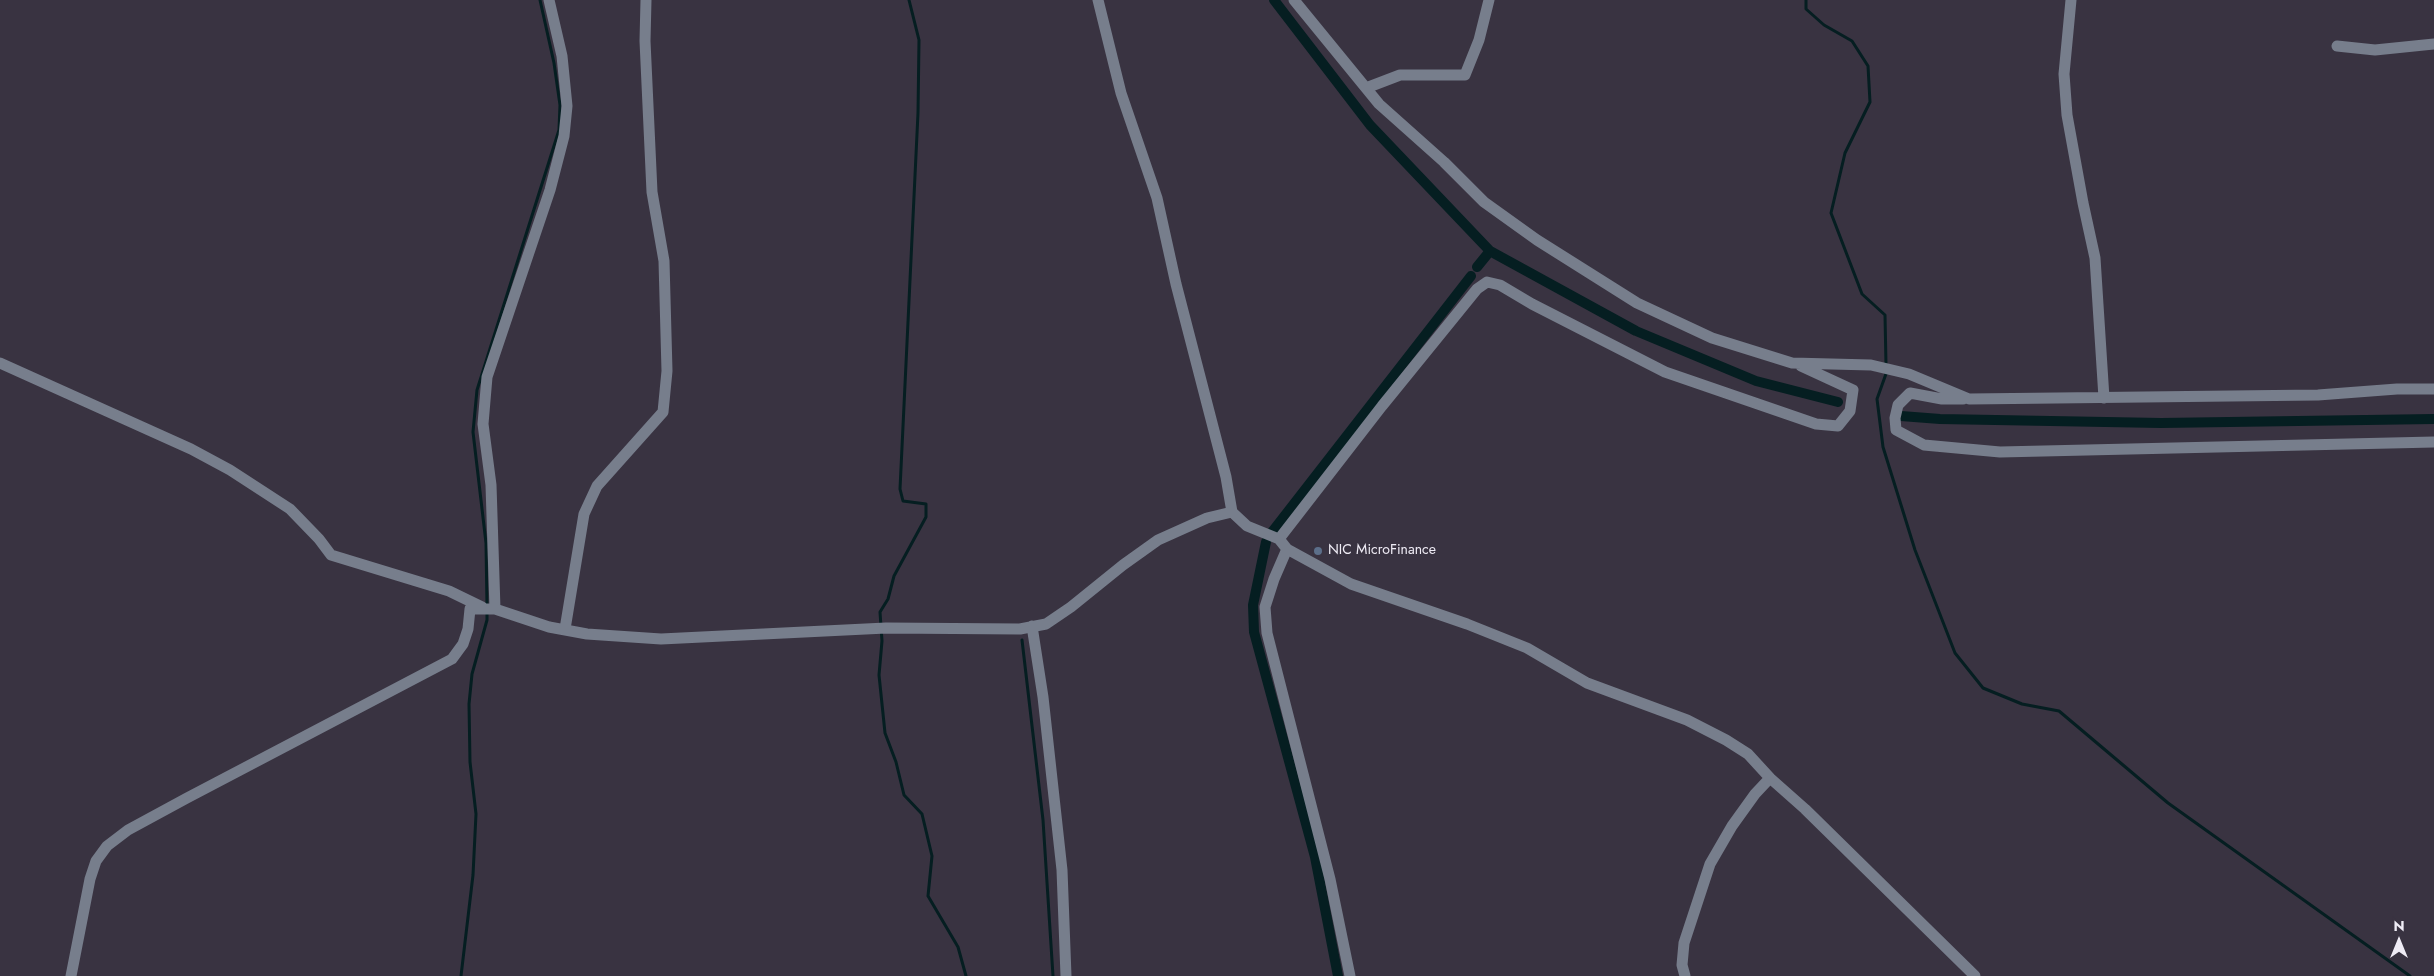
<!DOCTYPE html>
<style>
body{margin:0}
#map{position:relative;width:2434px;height:976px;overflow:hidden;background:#393341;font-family:Jost,sans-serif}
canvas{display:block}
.north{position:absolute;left:2374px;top:916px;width:50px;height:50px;-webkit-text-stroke:4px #393341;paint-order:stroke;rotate:0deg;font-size:14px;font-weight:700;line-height:20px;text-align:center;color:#efecf5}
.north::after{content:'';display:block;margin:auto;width:18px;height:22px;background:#efecf5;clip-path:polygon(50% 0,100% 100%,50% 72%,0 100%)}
</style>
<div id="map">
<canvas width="2434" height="976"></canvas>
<div class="north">N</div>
</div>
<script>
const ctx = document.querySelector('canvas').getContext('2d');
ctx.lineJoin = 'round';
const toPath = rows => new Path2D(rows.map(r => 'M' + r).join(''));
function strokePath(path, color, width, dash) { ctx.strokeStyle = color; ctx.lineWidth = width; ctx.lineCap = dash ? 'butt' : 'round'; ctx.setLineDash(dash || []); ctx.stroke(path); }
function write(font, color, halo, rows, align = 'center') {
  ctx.font = font + ' Jost,sans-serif'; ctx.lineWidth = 4; ctx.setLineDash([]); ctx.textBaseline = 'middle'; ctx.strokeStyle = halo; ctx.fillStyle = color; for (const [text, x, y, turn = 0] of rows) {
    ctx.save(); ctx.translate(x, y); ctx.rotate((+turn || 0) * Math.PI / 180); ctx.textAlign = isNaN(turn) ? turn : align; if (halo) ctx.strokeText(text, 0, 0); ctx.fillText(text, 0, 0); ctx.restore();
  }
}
strokePath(toPath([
 [909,0,919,40,918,113,900,489,903,501,926,504,926,517,894,576,888,599,880,612,882,641,879,675,885,733,896,762,904,795,922,814,932,856,928,896,958,947,966,976],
 [1806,0,1806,9,1824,25,1852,41,1868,66,1870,102,1845,153,1831,213,1862,294,1885,315,1886,365],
 [1887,371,1877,399,1883,447,1915,550,1955,653,1983,688,2022,704,2059,711,2168,803,2410,976],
 [487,606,486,543,473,432,477,390,559,130,560,105,554,63,540,0],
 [1022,640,1043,820,1053,976],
 [461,976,473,875,476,814,470,762,469,704,472,674,487,620,487,613]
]), '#051e21', 3);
strokePath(toPath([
 [1274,0,1370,125,1490,251,1636,331,1756,381,1838,402],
 [1477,267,1490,251],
 [1901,416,1940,419,2161,423,2434,419],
 [1272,532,1471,276],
 [1266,542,1253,605,1254,632,1315,857,1338,976]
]), '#051e21', 10);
strokePath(toPath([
 [1098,0,1121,93,1157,198,1176,284,1226,477,1232,512],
 [1294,0,1379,104,1444,162,1484,202,1537,240,1637,303,1712,338,1792,363,1871,365,1909,374,1969,399,2318,395,2397,389,2434,389],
 [2071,0,2064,74,2067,115,2083,203,2095,258,2104,398],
 [2337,46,2375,50,2434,44],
 [1366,88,1400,75,1465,75,1479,40,1489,0],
 [0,363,191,449,230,470,290,509,319,539,331,555,449,591,482,607],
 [1963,399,1942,399,1910,393,1898,405,1895,418,1896,430,1924,445,2000,452,2434,442],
 [1279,539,1382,406,1477,289,1487,282,1500,285,1532,304,1665,372,1816,424,1838,426,1850,411,1853,390,1801,366],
 [1287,549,1351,584,1467,624,1527,648,1587,683,1687,720,1726,740,1748,754,1770,778,1805,809,1975,976],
 [495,609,491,485,483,424,487,377,550,190,564,136,567,106,562,56,549,0],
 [1032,626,1043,697,1062,870,1066,976],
 [565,629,584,514,597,486,663,412,667,371,664,261,652,192,645,41,646,0],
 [71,976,90,879,96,861,107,846,128,830,187,798,452,659,463,644,468,629,470,609,495,609,549,627,587,634,661,639,886,628,1020,629,1046,624,1071,607,1123,565,1158,540,1207,518,1232,512,1247,526,1279,539,1287,549,1274,579,1265,607,1267,633,1330,879,1350,976],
 [1685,976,1682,965,1684,943,1710,864,1732,826,1755,794,1770,778]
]), '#777e8c', 11);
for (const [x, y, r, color] of [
 [1318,551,5,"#5c6f8a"]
]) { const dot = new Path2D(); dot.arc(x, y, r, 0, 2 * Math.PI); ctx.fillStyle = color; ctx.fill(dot); strokePath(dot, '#393341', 2); }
write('14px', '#efecf5', '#393341', [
 ["NIC MicroFinance",1328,551]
], 'left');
</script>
